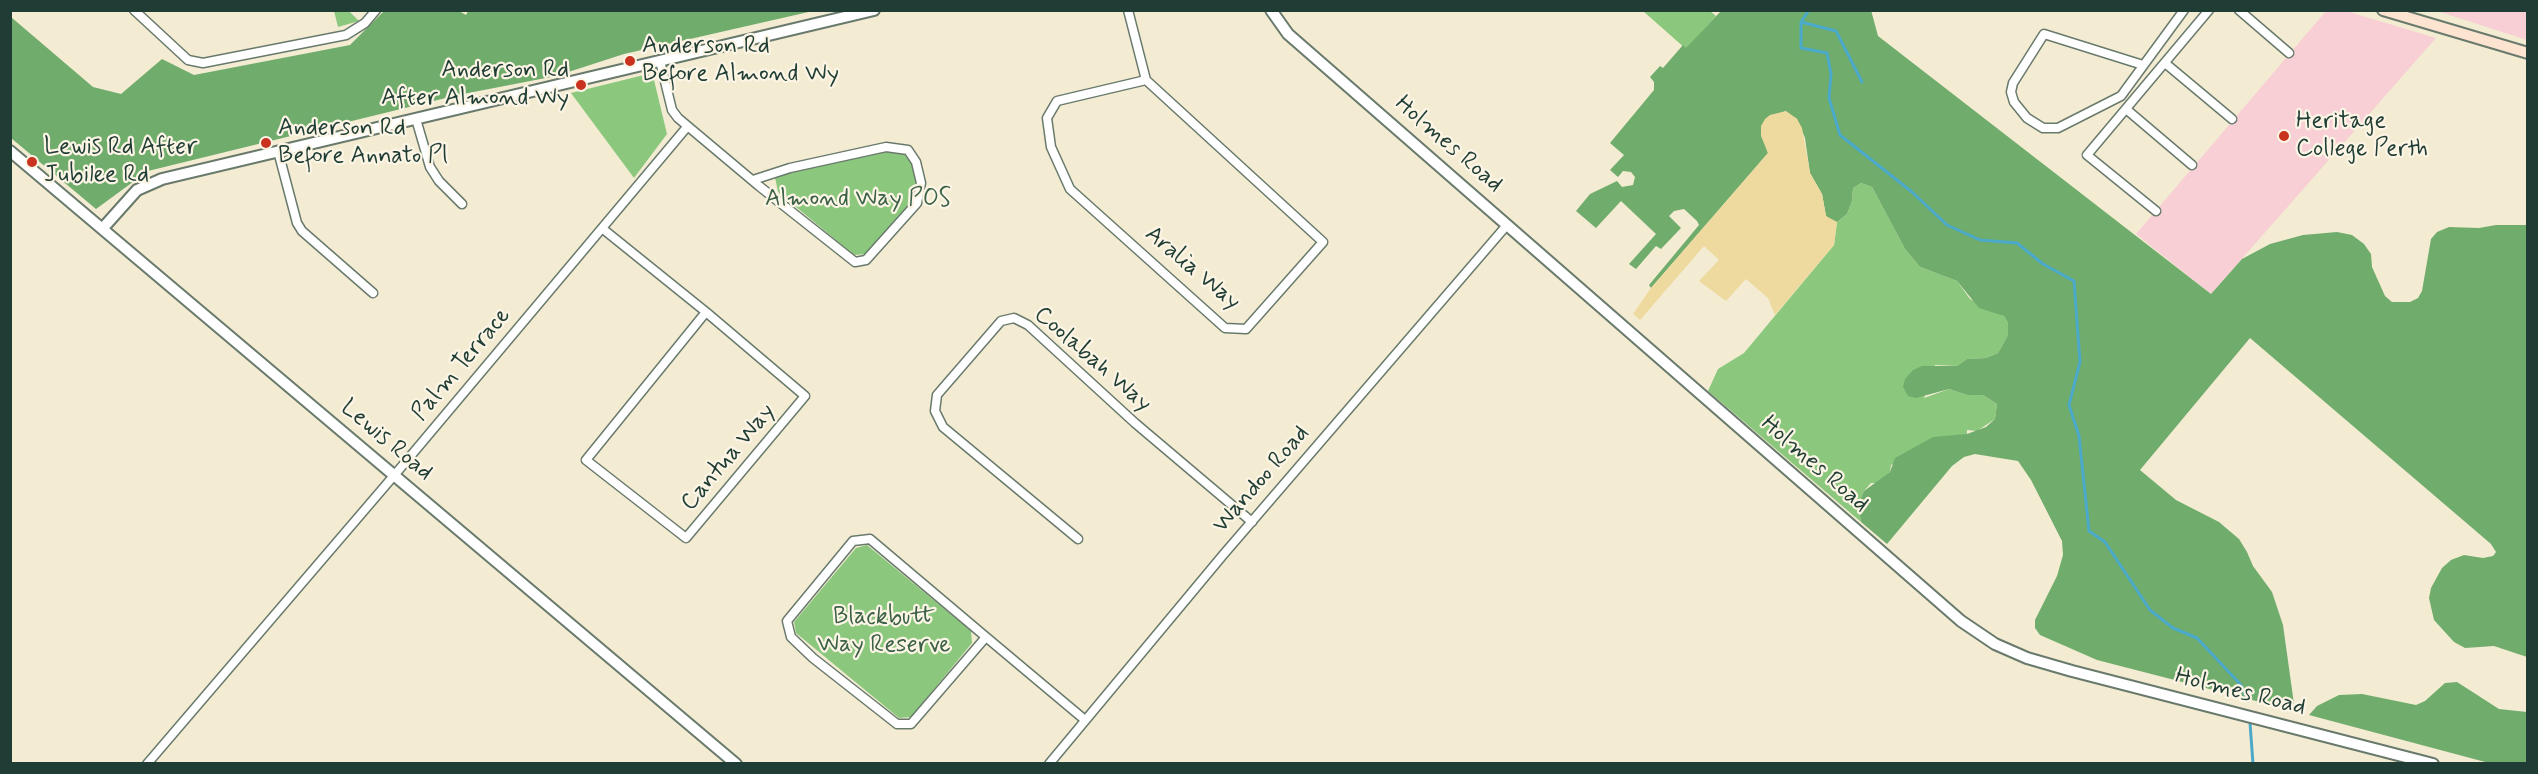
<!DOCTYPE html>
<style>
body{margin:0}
#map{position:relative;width:2538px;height:774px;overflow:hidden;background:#f3ecd3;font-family:Mynerve,sans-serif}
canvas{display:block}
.frame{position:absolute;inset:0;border:12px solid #1f3d34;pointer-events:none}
</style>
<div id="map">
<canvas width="2538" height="774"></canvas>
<div class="frame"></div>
</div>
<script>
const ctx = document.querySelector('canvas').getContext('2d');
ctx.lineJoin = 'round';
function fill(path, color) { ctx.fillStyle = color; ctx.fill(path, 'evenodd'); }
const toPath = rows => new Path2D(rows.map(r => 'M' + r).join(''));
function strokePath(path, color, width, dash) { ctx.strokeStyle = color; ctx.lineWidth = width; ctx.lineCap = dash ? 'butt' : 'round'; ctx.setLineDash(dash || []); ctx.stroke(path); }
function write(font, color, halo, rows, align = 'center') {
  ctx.font = font + ' Mynerve,sans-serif'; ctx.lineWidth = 4.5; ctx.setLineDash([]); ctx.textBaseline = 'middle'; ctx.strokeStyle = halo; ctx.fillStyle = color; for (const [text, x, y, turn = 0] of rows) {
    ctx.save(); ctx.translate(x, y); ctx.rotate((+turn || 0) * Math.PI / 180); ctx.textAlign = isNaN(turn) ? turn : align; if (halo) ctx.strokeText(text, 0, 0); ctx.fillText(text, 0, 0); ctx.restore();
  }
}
fill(toPath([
 [2326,11,2346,11,2436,38,2211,294,2136,234],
 [2437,11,2527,11,2527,40]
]), '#f7cfd4');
fill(toPath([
 [334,11,349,11,359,21,338,27],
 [1643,11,1710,11,1716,16,1686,49],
 [648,74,654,80,667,134,634,178,571,93],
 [886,147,908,150,921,183,917,203,868,254,854,255,778,192,775,177,779,172],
 [1861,183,1872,187,1905,249,1920,267,1957,281,1970,299,2004,316,2008,323,2008,335,1998,353,1986,358,1967,359,1957,366,1935,365,1924,398,1949,389,1967,395,1983,395,1997,404,1995,419,1977,431,1967,430,1967,434,1891,465,1890,472,1877,483,1871,483,1864,491,1858,505,1861,522,1708,391,1718,369,1744,353,1834,245,1837,222,1847,214,1852,201,1853,188],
 [867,545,971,631,972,643,911,717,899,718,796,633,794,622,856,548]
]), '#8bc87d');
fill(toPath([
 [1871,10,1878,36,2211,294,2242,259,2270,244,2303,235,2337,232,2352,235,2364,244,2371,254,2372,267,2385,296,2392,302,2410,302,2418,298,2422,291,2431,239,2437,232,2449,227,2479,228,2496,225,2527,225,2527,657,2494,646,2465,648,2454,642,2434,620,2429,598,2431,588,2442,568,2451,560,2464,555,2483,558,2493,556,2496,552,2491,544,2250,338,2140,470,2176,500,2219,522,2239,539,2247,552,2253,566,2272,592,2283,625,2294,704,2291,710,2097,660,2040,635,2035,628,2035,620,2057,576,2063,555,2062,541,2031,480,2018,461,1975,454,1964,457,1952,466,1887,544,1861,522,1858,505,1864,491,1890,472,1895,458,1933,437,1967,434,1986,427,1995,419,1997,404,1983,395,1967,395,1949,389,1916,398,1908,396,1903,387,1905,379,1913,370,1922,366,1957,366,1967,359,1986,358,1998,353,2008,335,2008,323,2004,316,1979,308,1957,281,1920,267,1905,249,1872,187,1861,183,1853,188,1852,201,1847,214,1837,222,1830,221,1826,216,1822,194,1810,173,1805,138,1797,119,1785,111,1764,141,1768,153,1651,288,1649,285,1699,225,1697,221,1684,209,1674,211,1669,216,1681,228,1661,249,1656,246,1636,269,1629,264,1656,234,1621,201,1596,228,1576,211,1590,194,1617,181,1622,187,1633,185,1635,177,1631,172,1623,171,1618,177,1610,170,1624,155,1610,143,1654,90,1654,82,1650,77,1660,66,1663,68,1683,45,1686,48,1721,11],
 [468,11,813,11,624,54,556,76,458,95,148,171,96,209,11,138,11,17,93,87,121,94,162,59,194,75,350,45,384,11,459,11,466,15],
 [2457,682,2499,709,2527,712,2527,763,2489,763,2309,715,2317,706,2339,695,2362,694,2416,705,2425,701,2445,683]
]), '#70ac6c');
fill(toPath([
 [1786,111,1797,119,1802,128,1810,173,1822,194,1826,216,1837,222,1834,245,1775,315,1768,298,1746,279,1726,301,1699,281,1719,260,1704,246,1640,320,1633,314,1651,288,1768,153,1761,136,1761,126,1765,119,1770,115]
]), '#eeda9e');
strokePath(toPath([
 [1809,10,1801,22,1836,31,1862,82],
 [1801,22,1801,48,1827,53,1831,74,1829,98,1840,135,1912,192,1947,225,1980,240,2017,243,2043,264,2074,281,2080,362,2069,405,2079,436,2089,531,2105,542,2150,610,2173,628,2197,638,2241,685,2248,701],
 [2250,723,2253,764]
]), '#4ba9ca', 3);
const minor = toPath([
 [134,10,188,60,203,63,346,35,365,23,376,10],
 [1128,10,1146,80,1323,242,1246,329,1225,328,1070,189,1051,147,1047,118,1057,101,1146,80],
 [2239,10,2289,53],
 [660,61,672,110,678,118,759,186,855,262,866,260,917,203,921,183,916,162,908,150,886,147,790,168,753,180],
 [2165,63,2232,119],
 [2143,65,2044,34,2013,83,2011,92,2014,102,2027,118,2043,128,2058,128,2121,96,2184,10],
 [2126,109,2192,165],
 [416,119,430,167,439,181,462,204],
 [278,151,297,223,302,231,373,293],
 [2156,211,2087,155,2209,10],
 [603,229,706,312,805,396,686,538,586,460,706,312],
 [1078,539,943,427,935,411,937,395,1001,321,1014,318,1028,325,1135,423,1252,522],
 [986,637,911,724,897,724,813,658,791,637,787,621,853,541,870,539,986,637,1085,720],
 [147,764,403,465,687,127],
 [1049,764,1223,555,1507,225]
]);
const tertiary = toPath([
 [1271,10,1288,34,1961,621,1995,644,2027,658,2072,671,2433,764],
 [10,151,736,764],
 [103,228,137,190,162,179,874,10]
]);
const secondary = toPath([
 [2383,10,2528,53]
]);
strokePath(minor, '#697a6c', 11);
strokePath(tertiary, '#697a6c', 14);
strokePath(secondary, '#697a6c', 14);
strokePath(minor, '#fff', 8);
strokePath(tertiary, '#fff', 10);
strokePath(secondary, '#fde4d1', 10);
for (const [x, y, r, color] of [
 [630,61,6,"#c8321e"],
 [581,85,6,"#c8321e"],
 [2284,136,6,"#c8321e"],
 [266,143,6,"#c8321e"],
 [32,162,6,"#c8321e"]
]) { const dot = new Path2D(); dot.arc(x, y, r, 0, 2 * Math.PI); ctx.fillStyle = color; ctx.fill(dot); strokePath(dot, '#fcf5e5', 2); }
write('24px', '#1f3d34', '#fcf5e5', [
 ["Anderson Rd",642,47],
 ["Before Almond Wy",642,75],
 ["Anderson Rd",569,71,"right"],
 ["After Almond Wy",569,99,"right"],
 ["Heritage",2296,122],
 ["College Perth",2296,150],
 ["Anderson Rd",278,129],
 ["Before Annato Pl",278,157],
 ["Lewis Rd After",44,148],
 ["Jubilee Rd",44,176]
], 'left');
write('24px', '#1f3d34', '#fcf5e5', [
 ["Holmes Road",1448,145,41],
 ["Aralia Way",1192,269,40],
 ["Coolabah Way",1092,360,41],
 ["Palm Terrace",462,365,-50],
 ["Lewis Road",386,441,40],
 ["Cantua Way",729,458,-50],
 ["Holmes Road",1814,465,41],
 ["Wandoo Road",1262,480,-49],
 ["Holmes Road",2240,693,14]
]);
write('24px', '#3a6046', '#fcf5e5', [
 ["Almond Way POS",858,200],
 ["Blackbutt",884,618],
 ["Way Reserve",884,646]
]);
</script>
